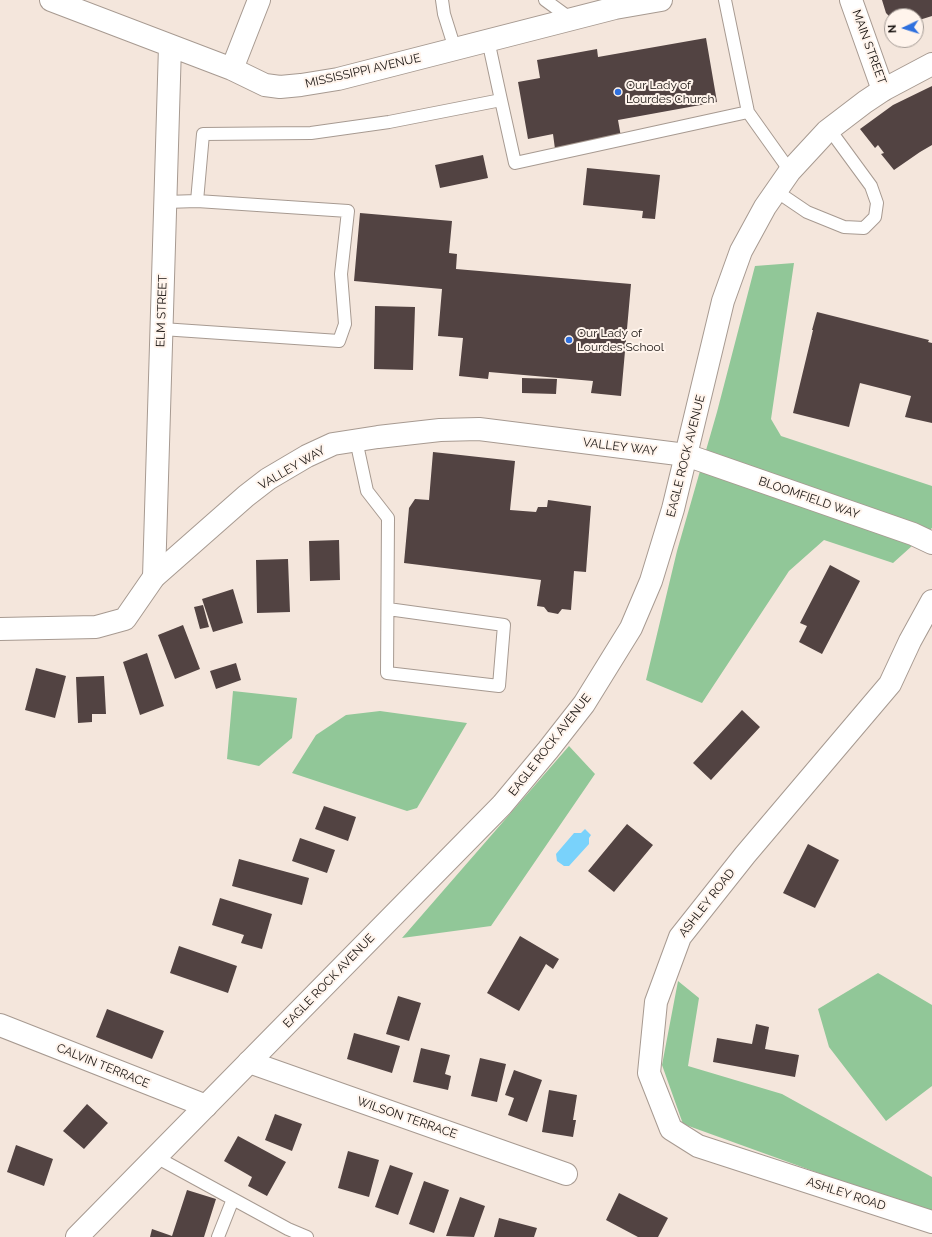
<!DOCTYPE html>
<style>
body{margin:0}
#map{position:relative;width:932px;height:1237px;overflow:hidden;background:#f4e6dc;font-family:Raleway,sans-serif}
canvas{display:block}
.north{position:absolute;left:884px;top:8px;width:40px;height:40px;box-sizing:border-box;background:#fff4ec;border:1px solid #a39a94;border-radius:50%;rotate:266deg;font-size:11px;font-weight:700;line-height:16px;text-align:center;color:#191411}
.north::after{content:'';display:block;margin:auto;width:14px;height:18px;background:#2f70de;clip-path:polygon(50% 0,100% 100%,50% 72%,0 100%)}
</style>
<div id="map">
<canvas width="932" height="1237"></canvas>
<div class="north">N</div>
</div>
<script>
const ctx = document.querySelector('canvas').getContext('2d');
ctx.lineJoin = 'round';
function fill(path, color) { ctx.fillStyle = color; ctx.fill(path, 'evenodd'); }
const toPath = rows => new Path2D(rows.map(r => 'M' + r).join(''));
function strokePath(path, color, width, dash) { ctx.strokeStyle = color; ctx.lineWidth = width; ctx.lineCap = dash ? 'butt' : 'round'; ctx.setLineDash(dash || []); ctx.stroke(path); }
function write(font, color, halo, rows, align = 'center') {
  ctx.font = font + ' Raleway,sans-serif'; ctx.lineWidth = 4; ctx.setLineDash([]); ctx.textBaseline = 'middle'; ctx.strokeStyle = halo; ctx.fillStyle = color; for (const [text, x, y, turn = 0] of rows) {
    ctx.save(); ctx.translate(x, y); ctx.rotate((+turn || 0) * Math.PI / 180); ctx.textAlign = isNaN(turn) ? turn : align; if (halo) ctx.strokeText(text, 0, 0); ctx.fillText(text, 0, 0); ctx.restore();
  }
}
fill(toPath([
 [794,263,771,419,781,436,932,486,932,528,893,563,824,540,789,571,702,703,646,680,677,551,717,412,755,266],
 [233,691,297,698,292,738,259,766,227,759],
 [380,711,467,723,417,808,407,811,292,773,316,735,346,715],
 [569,746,595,774,491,926,402,938],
 [878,973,932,1005,932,1086,886,1121,829,1047,818,1009],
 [678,981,699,998,688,1066,782,1094,932,1177,932,1214,683,1124,662,1065]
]), '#91c798');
fill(toPath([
 [585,829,591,835,589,838,589,844,569,866,564,866,557,861,556,854,574,833,581,833]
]), '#79d2fb');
fill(toPath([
 [882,0,932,0,932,16,916,21,916,16,892,16,892,19,886,13],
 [706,38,717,102,618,120,621,137,555,149,553,134,528,139,518,82,540,78,537,60,597,49,598,57],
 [932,86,932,145,920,152,894,170,881,154,884,153,878,145,875,148,860,129,893,105],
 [483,155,488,178,440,188,435,165],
 [587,168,660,175,655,219,642,218,643,211,583,205],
 [360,213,452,221,449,253,457,254,456,269,631,284,621,396,591,393,593,381,489,372,488,379,459,376,463,338,438,336,442,289,354,281],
 [375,306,415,307,413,370,374,369],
 [817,312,929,340,928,342,932,343,932,423,905,417,911,396,860,383,849,427,793,413,813,330,812,330],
 [522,378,557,379,556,394,522,393],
 [433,452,515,461,510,510,536,512,538,507,547,507,548,500,591,506,586,572,574,571,571,610,562,609,558,614,548,612,544,607,537,606,541,580,404,563,409,508,415,499,429,500],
 [339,540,340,580,310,581,309,541],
 [288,559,290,612,257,613,256,560],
 [830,565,860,581,822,654,799,642,807,626,800,623],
 [233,589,243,623,213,632,202,599],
 [203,605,209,627,200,629,194,607],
 [183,625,200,669,175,679,158,635],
 [147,653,164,706,140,715,123,662],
 [236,663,241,680,216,689,210,671],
 [36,668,66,676,55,718,25,710],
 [104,676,106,714,92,714,92,722,78,723,76,677],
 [742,710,760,727,711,780,693,763],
 [324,806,356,817,348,841,315,829],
 [627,824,653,845,614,892,588,871],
 [300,838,335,850,327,873,292,861],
 [808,844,839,860,815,908,783,893],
 [239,859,309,878,302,905,232,886],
 [220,898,272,914,262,949,241,943,244,935,212,925],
 [520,936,559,959,553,969,546,964,519,1011,487,993],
 [179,946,237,966,228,993,170,973],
 [398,996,421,1003,409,1041,386,1034],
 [107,1009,164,1031,152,1059,96,1037],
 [756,1024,769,1027,765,1049,799,1055,795,1077,713,1062,717,1038,752,1044],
 [354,1033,400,1046,392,1073,347,1059],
 [421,1048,450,1055,445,1074,451,1076,448,1090,413,1082],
 [480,1058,506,1064,497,1102,471,1096],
 [514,1070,542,1080,527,1122,508,1115,514,1098,505,1095],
 [549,1090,577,1095,573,1120,576,1120,573,1137,542,1132],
 [87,1104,108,1123,84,1149,63,1131],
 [275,1114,302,1124,292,1151,265,1140],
 [238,1136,286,1162,267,1196,248,1186,252,1177,224,1161],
 [16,1145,53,1159,44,1186,7,1172],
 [348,1151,379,1160,369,1197,338,1188],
 [390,1165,413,1173,398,1215,375,1207],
 [424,1181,449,1190,434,1233,409,1224],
 [187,1190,216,1199,204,1237,150,1237,152,1229,172,1236],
 [619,1193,668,1218,658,1237,638,1237,606,1220],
 [460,1197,485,1206,474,1237,446,1236],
 [499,1218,537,1228,534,1237,494,1237]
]), '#524342');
const service = toPath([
 [442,0,444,14,455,49],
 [545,0,571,19],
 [725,0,748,112,790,171],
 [501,100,515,163,748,112],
 [776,191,807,212,844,227,864,228,875,217,877,203,871,186,830,130],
 [166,202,197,201,203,134,311,133,389,122,501,100,488,40],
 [162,329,339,341,345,324,341,274,348,211,197,201],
 [356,440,367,491,388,518,387,673,499,686,504,625,388,609],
 [156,1157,288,1229,307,1237],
 [218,1237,233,1199]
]);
const minor = toPath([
 [51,0,232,69,265,85,280,87,301,85,338,79,615,8,661,0],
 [232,69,259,0],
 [686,455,913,534,932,543],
 [154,577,170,46],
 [932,601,910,641,890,684,745,855,680,937,656,1002,649,1073,671,1129,698,1146,932,1222],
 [0,1025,206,1106],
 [249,1062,566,1174]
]);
const tertiary = toPath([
 [851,0,883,90],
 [0,629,96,627,125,619,154,577,246,496,268,479,307,456,333,444,378,437,440,430,479,429,686,455]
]);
const primary = toPath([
 [77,1237,502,805,548,750,584,704,631,628,651,581,673,509,723,301,741,251,765,207,790,171,827,131,865,102,883,90,932,64]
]);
strokePath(service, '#a79a91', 14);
strokePath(minor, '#a79a91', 24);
strokePath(tertiary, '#a79a91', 24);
strokePath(primary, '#a79a91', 24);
strokePath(service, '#fff', 12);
strokePath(minor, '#fff', 22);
strokePath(tertiary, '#fff', 22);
strokePath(primary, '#fff', 22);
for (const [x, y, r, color] of [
 [618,92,4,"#2f70de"],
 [569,340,4,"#2f70de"]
]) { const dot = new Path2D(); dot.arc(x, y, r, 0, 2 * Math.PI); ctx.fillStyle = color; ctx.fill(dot); strokePath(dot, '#fff4ec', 1.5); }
write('12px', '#191411', '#fff4ec', [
 ["MAIN STREET",869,47,70],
 ["MISSISSIPPI AVENUE",363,71,-13],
 ["ELM STREET",162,311,-88],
 ["VALLEY WAY",620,447,7],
 ["EAGLE ROCK AVENUE",686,456,-76],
 ["VALLEY WAY",292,468,-30],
 ["BLOOMFIELD WAY",809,498,19],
 ["EAGLE ROCK AVENUE",550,745,-52],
 ["ASHLEY ROAD",707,903,-52],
 ["EAGLE ROCK AVENUE",329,981,-46],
 ["CALVIN TERRACE",103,1066,22],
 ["WILSON TERRACE",407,1118,19],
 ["ASHLEY ROAD",846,1194,18]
]);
write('12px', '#191411', '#fff4ec', [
 ["Our Lady of",626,85],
 ["Lourdes Church",626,99],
 ["Our Lady of",577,333],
 ["Lourdes School",577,347]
], 'left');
</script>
